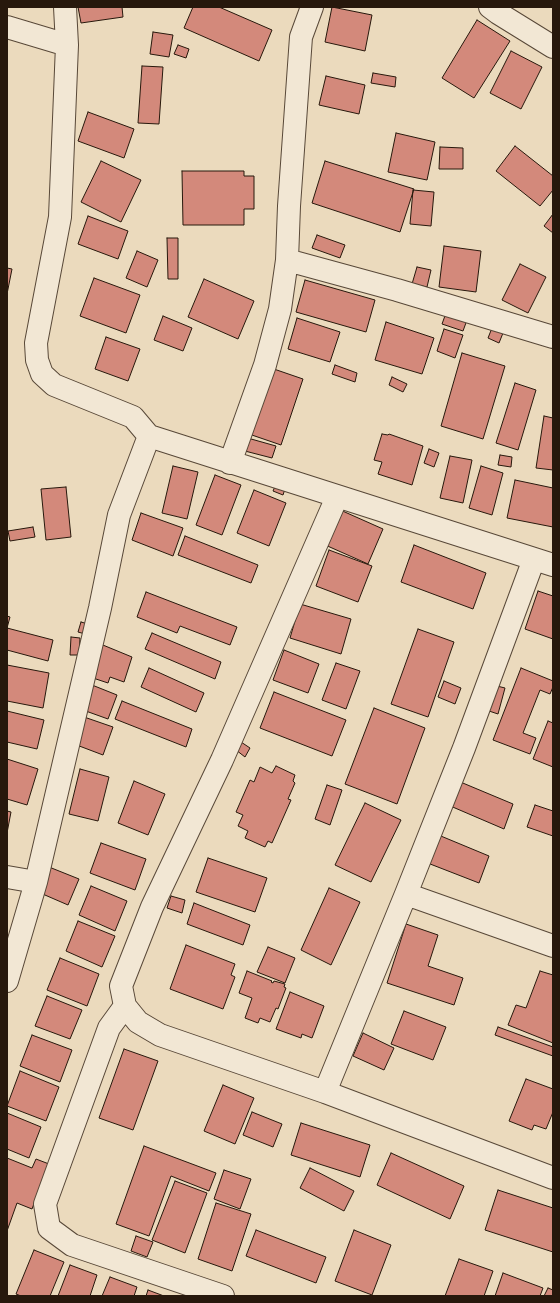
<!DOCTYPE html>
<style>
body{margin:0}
#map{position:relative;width:560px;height:1303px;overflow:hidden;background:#ebdabd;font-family:Vollkorn,serif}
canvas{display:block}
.frame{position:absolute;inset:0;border:8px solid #27180c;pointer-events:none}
</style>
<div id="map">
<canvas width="560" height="1303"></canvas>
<div class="frame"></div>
</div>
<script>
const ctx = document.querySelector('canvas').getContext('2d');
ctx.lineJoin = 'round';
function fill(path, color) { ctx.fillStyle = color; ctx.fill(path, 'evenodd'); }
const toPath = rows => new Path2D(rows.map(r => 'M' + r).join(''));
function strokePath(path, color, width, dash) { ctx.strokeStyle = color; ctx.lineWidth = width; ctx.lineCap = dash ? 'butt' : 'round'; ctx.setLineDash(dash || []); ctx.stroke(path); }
const building = toPath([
 [78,7,122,7,123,17,81,23,78,7],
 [193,7,219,7,272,30,259,61,184,28,193,7],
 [332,7,372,15,365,51,325,42,332,7],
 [477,20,510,41,474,98,442,78,477,20],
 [153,32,173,35,169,57,150,54,153,32],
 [178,45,189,49,186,58,174,54,178,45],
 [511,51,542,67,521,109,490,93,511,51],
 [142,66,163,67,159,124,138,123,142,66],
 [373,73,396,77,395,87,371,83,373,73],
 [326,76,365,85,359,114,319,105,326,76],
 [88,112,134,129,124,158,78,141,88,112],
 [396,133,435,142,427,180,388,172,396,133],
 [515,146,553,176,553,190,540,206,496,171,515,146],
 [440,147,463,148,463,169,439,169,440,147],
 [101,161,141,180,121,222,81,202,101,161],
 [325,161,414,189,400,232,312,203,325,161],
 [182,171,244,171,244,176,254,176,254,209,244,209,244,225,183,225,182,171],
 [413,190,434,192,431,226,410,224,413,190],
 [553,214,553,233,544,226,553,214],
 [88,216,128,231,118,259,78,244,88,216],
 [317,235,345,245,340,258,312,248,317,235],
 [167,238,178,238,178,279,168,279,167,238],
 [444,246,481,251,476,292,439,287,444,246],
 [137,251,158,260,147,287,126,278,137,251],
 [520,264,546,277,528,313,502,300,520,264],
 [417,267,431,270,427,287,412,284,417,267],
 [7,268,12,269,7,294,7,268],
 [94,278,140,295,126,333,80,316,94,278],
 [204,279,254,301,238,339,188,317,204,279],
 [305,280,375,300,366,332,296,312,305,280],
 [446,313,467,320,463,331,442,324,446,313],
 [163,316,192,328,183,351,154,340,163,316],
 [297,318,340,332,330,362,288,349,297,318],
 [386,322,434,338,422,374,375,360,386,322],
 [492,328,503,333,499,343,488,338,492,328],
 [444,329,463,335,455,358,437,351,444,329],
 [106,337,140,349,128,381,95,369,106,337],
 [462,353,505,366,483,439,441,426,462,353],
 [335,365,357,373,355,382,332,374,335,365],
 [268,367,303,379,281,445,246,433,268,367],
 [392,377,407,384,403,392,389,385,392,377],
 [515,383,536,390,518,450,496,443,515,383],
 [544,416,553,418,553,470,536,468,544,416],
 [382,434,388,435,389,434,423,446,412,485,378,474,382,462,374,460,382,434],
 [244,437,276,446,272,458,241,450,244,437],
 [429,449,439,453,434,467,424,463,429,449],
 [500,455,512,457,511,467,498,465,500,455],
 [450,456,472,460,463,503,440,498,450,456],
 [173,466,198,472,187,519,162,513,173,466],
 [481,466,503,473,492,515,469,508,481,466],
 [215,475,241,485,222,535,196,525,215,475],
 [515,480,553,488,553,527,507,518,515,480],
 [277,482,286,486,283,495,273,491,277,482],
 [66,487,71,537,46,540,41,489,66,487],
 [254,490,286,503,269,546,237,533,254,490],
 [338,509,383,529,368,564,323,544,338,509],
 [141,513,183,528,173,556,132,540,141,513],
 [33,527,35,537,10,541,8,531,33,527],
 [185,536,258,565,251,583,178,555,185,536],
 [414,545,486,573,473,609,401,582,414,545],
 [329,550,372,566,358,602,316,586,329,550],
 [538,591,553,596,553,639,525,629,538,591],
 [146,592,237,627,230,645,180,626,177,633,137,617,146,592],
 [300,604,351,619,341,654,290,638,300,604],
 [7,616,10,617,7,628,53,640,48,661,7,650,7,616],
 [81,622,88,624,85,634,78,632,81,622],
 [418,629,454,642,428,717,391,704,418,629],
 [152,633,221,662,215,679,145,649,152,633],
 [71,637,80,638,79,655,70,655,71,637],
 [98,643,132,657,124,682,110,677,108,683,87,676,98,643],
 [284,650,319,664,308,693,273,680,284,650],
 [336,663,360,671,346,709,322,700,336,663],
 [7,665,49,673,43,708,7,701,7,665],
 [149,668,204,693,196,712,141,687,149,668],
 [521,668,553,681,553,687,550,694,540,690,523,733,536,738,530,754,493,740,521,668],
 [444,681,461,688,455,704,438,697,444,681],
 [92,685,117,695,108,719,83,710,92,685],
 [493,685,505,688,498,714,486,710,493,685],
 [274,692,346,720,332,756,260,728,274,692],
 [122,701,192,729,186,747,115,719,122,701],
 [374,708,425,728,397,804,345,784,374,708],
 [7,711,44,720,37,749,7,742,7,711],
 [84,717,113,727,103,755,74,744,84,717],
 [548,721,553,723,553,767,533,759,548,721],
 [241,742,250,748,245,757,236,750,241,742],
 [7,759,38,769,27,805,7,799,7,759],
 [276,766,295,775,293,781,295,783,288,799,291,800,272,843,268,841,265,847,245,838,248,831,238,826,243,815,236,812,250,780,254,782,260,767,272,773,276,766],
 [80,769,109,777,98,821,69,814,80,769],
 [134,781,165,794,148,835,118,823,134,781],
 [458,781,513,804,504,829,448,805,458,781],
 [327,785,342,790,330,825,315,819,327,785],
 [365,803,401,820,371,882,335,865,365,803],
 [535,805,553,811,553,836,527,827,535,805],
 [7,811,11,812,7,833,7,811],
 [436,834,489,856,479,883,425,862,436,834],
 [101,843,146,859,135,890,90,873,101,843],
 [208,858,267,878,255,912,196,892,208,858],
 [49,867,79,879,68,905,38,892,49,867],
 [91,886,127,901,115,931,79,915,91,886],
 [329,888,360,902,331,965,301,950,329,888],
 [171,896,185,900,182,913,167,908,171,896],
 [194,903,250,925,243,945,187,924,194,903],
 [78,921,115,936,102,967,66,951,78,921],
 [406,924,438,935,428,966,463,978,454,1005,387,983,406,924],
 [186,945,235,964,231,975,235,977,223,1009,170,989,186,945],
 [268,947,295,958,285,983,257,972,268,947],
 [60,958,99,974,87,1006,47,990,60,958],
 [247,971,272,981,271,982,273,983,274,981,285,984,284,987,286,988,278,1009,276,1008,270,1022,260,1018,258,1023,245,1018,252,998,239,993,247,971],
 [540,971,553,975,553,1043,508,1025,516,1005,526,1008,540,971],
 [290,992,324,1006,312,1038,302,1034,301,1038,276,1029,290,992],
 [47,996,82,1010,70,1039,35,1026,47,996],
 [404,1011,446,1027,433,1060,391,1044,404,1011],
 [498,1027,553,1047,553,1056,495,1035,498,1027],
 [363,1033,394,1048,384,1070,353,1056,363,1033],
 [32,1035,72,1050,60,1082,20,1066,32,1035],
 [124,1049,158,1061,133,1130,99,1118,124,1049],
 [20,1071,59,1087,46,1121,7,1106,20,1071],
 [526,1079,553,1089,553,1112,546,1129,534,1125,532,1130,509,1121,526,1079],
 [223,1085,254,1098,235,1144,204,1131,223,1085],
 [252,1112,282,1124,273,1147,243,1135,252,1112],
 [7,1113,41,1127,29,1158,7,1149,7,1113],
 [301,1123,370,1145,360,1177,291,1155,301,1123],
 [144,1146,216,1173,209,1191,171,1176,149,1236,116,1224,144,1146],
 [391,1153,464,1186,450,1219,377,1185,391,1153],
 [7,1158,32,1168,36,1159,49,1164,32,1209,17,1203,7,1231,7,1158],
 [310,1168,354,1191,344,1211,300,1188,310,1168],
 [224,1170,251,1179,240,1209,214,1199,224,1170],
 [175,1181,207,1193,185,1253,152,1240,175,1181],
 [498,1190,553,1208,553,1252,485,1230,498,1190],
 [216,1203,251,1214,232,1271,198,1259,216,1203],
 [256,1230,326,1257,316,1283,246,1256,256,1230],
 [354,1230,391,1245,372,1295,335,1281,354,1230],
 [136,1236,153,1242,147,1257,131,1251,136,1236],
 [34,1250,64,1262,50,1296,21,1296,16,1294,34,1250],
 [459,1259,493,1271,484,1296,445,1296,459,1259],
 [70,1265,97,1275,90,1296,58,1296,70,1265],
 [503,1273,543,1288,540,1296,495,1296,503,1273],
 [110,1277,137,1287,134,1296,102,1296,110,1277],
 [548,1288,553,1290,553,1296,544,1296,548,1288],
 [148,1290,164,1296,146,1296,148,1290]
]);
fill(building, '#d3897b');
strokePath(building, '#27180c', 1);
const street = toPath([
 [490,7,498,13,553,47],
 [7,27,67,45],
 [287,260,397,290,553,337],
 [149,436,553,565],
 [230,463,265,365,280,309,287,260,289,206,301,37,312,7],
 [337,497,222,760,152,907,121,986,125,1006,138,1022,160,1035,325,1092,553,1178],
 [7,877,36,882],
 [406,894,553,946],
 [7,981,36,882,100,608,119,515,149,436,133,417,54,385,42,374,37,360,36,343,60,217,67,45,65,7],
 [125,1006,109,1028,45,1204,49,1228,72,1245,223,1296],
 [325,1092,406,894,464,748,534,559]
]);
strokePath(street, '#584838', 24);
strokePath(street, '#f2e7d4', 22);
</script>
